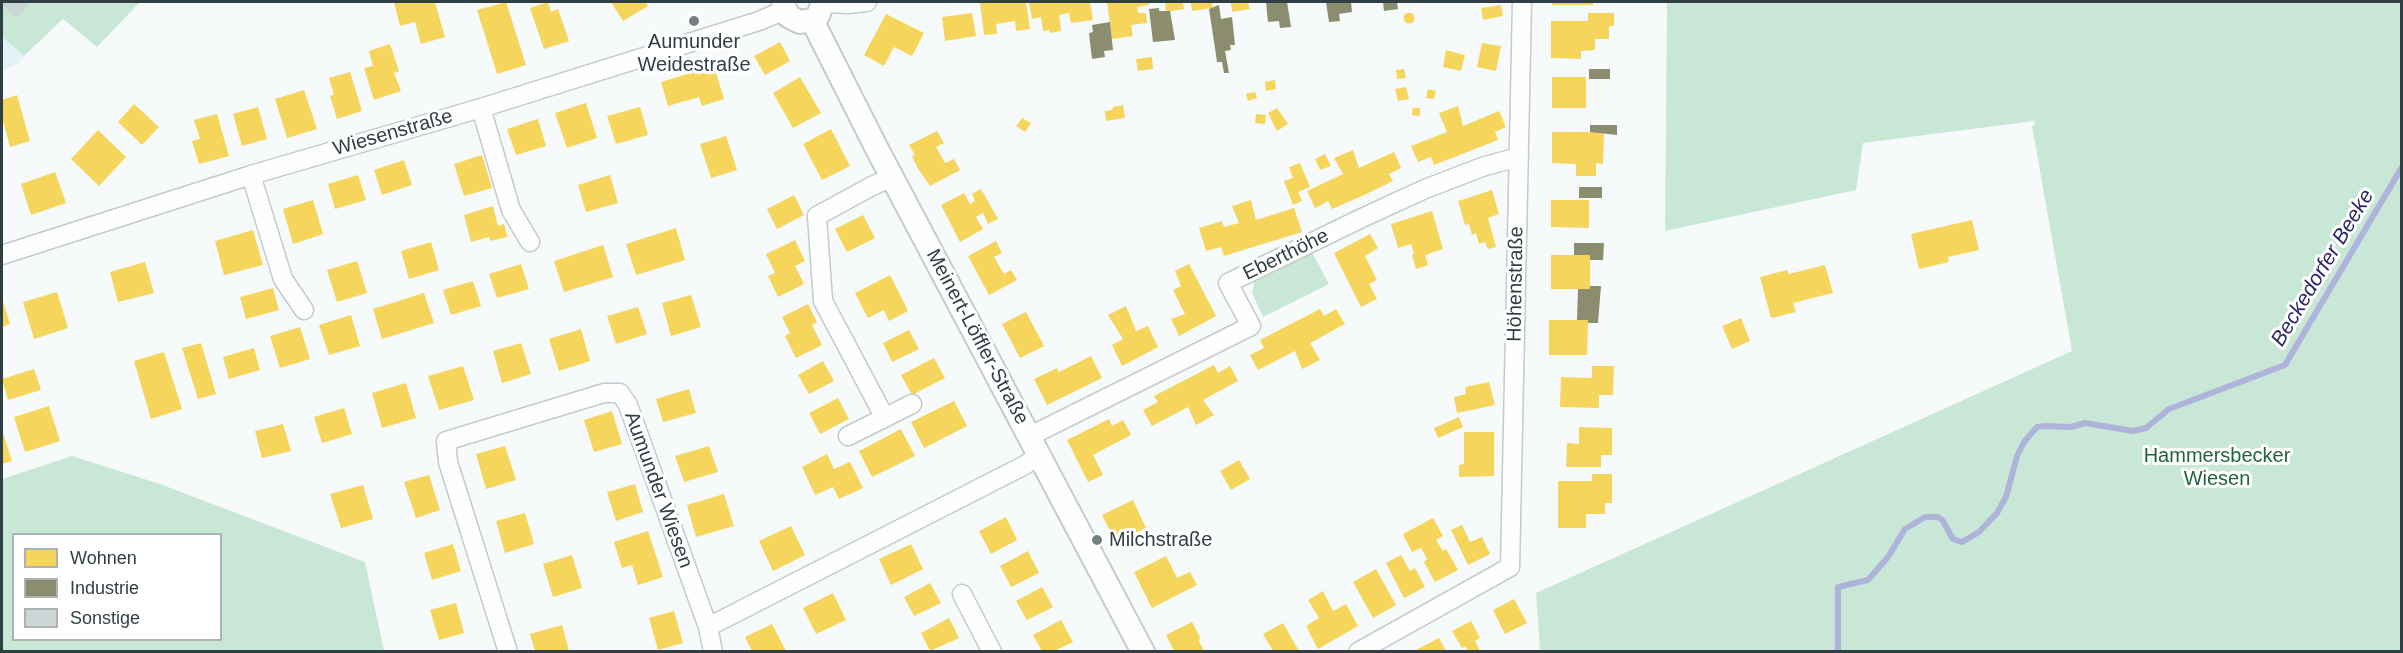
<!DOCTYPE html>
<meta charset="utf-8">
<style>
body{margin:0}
#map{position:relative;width:2403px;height:653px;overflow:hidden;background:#f6fafb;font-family:Helvetica,sans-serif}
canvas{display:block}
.frame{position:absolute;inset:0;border:3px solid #303f44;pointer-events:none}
.legend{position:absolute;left:12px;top:533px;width:210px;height:108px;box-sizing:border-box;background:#fff;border:2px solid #acb2b4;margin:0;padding:8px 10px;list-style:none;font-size:18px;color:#303f44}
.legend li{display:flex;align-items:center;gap:12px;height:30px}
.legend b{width:30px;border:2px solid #acb2b4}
</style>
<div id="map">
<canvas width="2403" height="653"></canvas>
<div class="frame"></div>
<ul class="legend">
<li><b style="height:16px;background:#f6d55c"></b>Wohnen</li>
<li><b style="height:16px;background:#8c8c6e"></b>Industrie</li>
<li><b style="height:16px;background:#cdd6d6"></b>Sonstige</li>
</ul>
</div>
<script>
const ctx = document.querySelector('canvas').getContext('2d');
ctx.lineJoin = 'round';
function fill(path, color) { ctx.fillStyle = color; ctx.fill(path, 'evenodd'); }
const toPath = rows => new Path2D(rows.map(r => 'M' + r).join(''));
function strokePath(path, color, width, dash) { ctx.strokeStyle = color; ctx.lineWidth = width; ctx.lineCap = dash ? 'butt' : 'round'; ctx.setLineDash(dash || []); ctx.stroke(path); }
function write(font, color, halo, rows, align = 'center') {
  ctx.font = font + ' Helvetica,sans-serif'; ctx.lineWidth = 6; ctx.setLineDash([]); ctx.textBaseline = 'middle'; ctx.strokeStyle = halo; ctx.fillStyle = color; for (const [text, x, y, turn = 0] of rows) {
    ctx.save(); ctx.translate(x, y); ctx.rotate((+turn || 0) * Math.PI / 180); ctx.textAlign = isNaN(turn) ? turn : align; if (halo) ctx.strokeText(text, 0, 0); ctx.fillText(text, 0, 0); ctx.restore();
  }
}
fill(toPath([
 [2,37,24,56,19,63,2,71]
]), '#e4f1f5');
fill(toPath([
 [2,2,140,2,97,47,63,19,24,56,2,37],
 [1667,2,2401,2,2401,651,1540,651,1536,593,2072,351,2032,126,2035,125,2034,121,1863,143,1856,190,1665,231],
 [1312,252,1329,284,1263,317,1252,293,1255,280],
 [72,456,160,484,365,562,384,651,2,651,2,479],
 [14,534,220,534,220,640,14,640]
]), '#c9e7d6');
fill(toPath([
 [394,2,435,2,445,37,421,44,415,22,400,26],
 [506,2,526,65,497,74,477,10],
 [548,2,551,12,558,9,569,41,544,49,530,8],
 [611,2,646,2,648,6,623,21],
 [991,2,1026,2,1030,29,1016,31,1015,21,996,24,997,34,984,35,980,3],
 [1038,2,1090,2,1093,20,1071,23,1069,13,1059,15,1061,31,1050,33,1049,30,1043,31,1041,17,1032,19,1029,3],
 [1107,2,1149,2,1149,5,1137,7,1138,13,1146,13,1147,23,1131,25,1133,36,1112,39],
 [1165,2,1183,2,1184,9,1166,12],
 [1191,2,1212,2,1213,8,1192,11],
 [1231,2,1248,2,1250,9,1232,12],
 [1552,2,1593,2,1593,5,1552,5],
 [1501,5,1503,16,1483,20,1481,8],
 '1403.5 18a5.5 5.5 0 1 1 11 0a5.5 5.5 0 1 1-11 0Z',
 [972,13,976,36,945,41,942,17],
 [1588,13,1614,13,1614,26,1609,26,1609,39,1595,39,1595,50,1581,51,1581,59,1551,58,1551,21,1588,21],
 [886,14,924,33,912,56,894,47,884,66,864,55],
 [780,42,790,61,765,75,754,56],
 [1482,43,1501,46,1496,71,1477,67],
 [390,44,399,71,394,73,401,91,374,100,364,68,373,66,369,51],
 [1446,50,1465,55,1461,71,1443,67],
 [1152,57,1153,69,1138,71,1136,59],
 [714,66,724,99,702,106,699,97,668,106,661,82],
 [1404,69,1406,78,1397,79,1396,70],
 [350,72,362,111,337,119,330,96,334,94,329,78],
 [800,77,821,113,793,128,773,93],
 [1552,77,1586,77,1586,108,1552,108],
 [1275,80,1276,89,1266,91,1265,82],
 [1406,87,1409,99,1398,101,1395,89],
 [1428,89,1436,91,1434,99,1426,98],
 [304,90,317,129,287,138,275,99],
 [1255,92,1257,98,1248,101,1246,94],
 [17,95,30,141,10,147,2,117,2,100],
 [586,103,597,138,567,148,555,113],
 [134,104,159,127,142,145,118,122],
 [1123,105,1125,118,1106,121,1105,111,1112,110,1113,107],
 [1458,106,1463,126,1499,111,1506,127,1495,132,1498,140,1480,147,1434,165,1431,157,1418,162,1411,146,1447,132,1439,113],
 [258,107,267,139,242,146,233,114],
 [640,107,648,135,616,144,607,116],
 [1277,108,1288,124,1277,131,1268,113],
 [1413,108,1420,108,1420,116,1412,115],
 [217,114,229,156,199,164,192,141,200,139,194,120],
 [1256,114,1266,115,1265,124,1255,123],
 [1022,118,1031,123,1025,132,1016,126],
 [538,119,546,146,516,155,507,129],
 [831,129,850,166,822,180,803,144],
 [98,130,126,157,99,186,71,159],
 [937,131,944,143,936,147,945,163,954,159,960,170,930,186,917,167,912,156,915,155,909,145],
 [1552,132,1604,132,1603,164,1596,163,1596,176,1576,176,1576,164,1552,163],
 [726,136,737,170,711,178,700,144],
 [1353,150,1359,168,1394,152,1401,168,1389,174,1393,181,1362,196,1332,209,1328,201,1315,208,1307,191,1343,174,1334,158],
 [1325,154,1331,166,1320,170,1315,159],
 [482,155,492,188,464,196,454,164],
 [404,160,412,185,382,195,374,170],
 [1300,163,1310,187,1298,192,1302,201,1293,205,1284,181,1293,178,1289,167],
 [55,172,66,203,31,215,21,184],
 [358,175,366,200,335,209,328,184],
 [610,175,618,203,586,212,578,185],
 [981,189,998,219,988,224,983,213,976,217,983,229,960,242,941,205,964,193,970,204,975,201,972,194],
 [1492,190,1499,214,1488,218,1496,247,1488,249,1485,242,1479,244,1476,233,1472,235,1469,224,1465,225,1458,201],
 [794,195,804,215,777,229,767,209],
 [313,200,323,234,293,244,283,209],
 [1251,200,1256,220,1294,208,1302,232,1224,256,1221,247,1206,251,1199,228,1222,221,1224,227,1239,223,1232,206],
 [1551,200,1589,200,1589,228,1551,227],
 [493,206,498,226,504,224,507,237,490,241,489,237,471,242,464,215],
 [1432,211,1443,249,1425,255,1428,265,1416,269,1412,255,1414,254,1411,244,1398,248,1391,224],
 [863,215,875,238,847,252,835,229],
 [1972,220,1979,250,1948,257,1949,262,1919,269,1911,234],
 [676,228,685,260,636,275,626,244],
 [253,230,263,265,224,275,215,241],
 [1370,234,1378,248,1365,256,1377,280,1369,284,1377,299,1361,307,1334,253],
 [795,240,805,261,795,266,804,284,778,297,768,276,775,273,766,254],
 [996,241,1002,253,994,257,1004,274,1011,270,1017,280,989,295,968,256],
 [431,242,439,270,409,279,401,251],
 [603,245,613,277,564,292,554,261],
 [1551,255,1590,255,1590,289,1551,289],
 [357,261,367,293,337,302,327,270],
 [145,262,154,293,118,302,110,272],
 [521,264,529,289,497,298,489,274],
 [1189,264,1216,316,1179,336,1171,319,1185,314,1173,290,1181,286,1175,271],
 [1825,265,1833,293,1793,303,1796,312,1771,318,1760,277,1787,270,1789,274],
 [890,275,908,311,889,321,884,310,868,318,855,293],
 [473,281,481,306,451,315,443,290],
 [273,288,279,310,246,319,240,297],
 [57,292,68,328,34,339,23,302],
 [424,293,434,323,382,339,373,309],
 [691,295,701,327,671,336,662,303],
 [2,298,10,324,2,327],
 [808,304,817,322,812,325,822,345,796,358,785,336,790,333,782,317],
 [1126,306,1136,331,1148,326,1158,347,1122,366,1112,345,1123,339,1108,315],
 [638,307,647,334,616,344,607,316],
 [1320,309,1324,316,1336,309,1345,324,1310,343,1320,360,1302,369,1295,351,1258,370,1250,355,1264,348,1260,340],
 [1026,312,1044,346,1020,358,1002,324],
 [351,315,360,346,329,355,319,325],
 [1741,318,1750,341,1732,349,1722,326],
 [1549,320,1588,320,1587,355,1549,355],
 [300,327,310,359,280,368,270,336],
 [581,329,590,361,559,371,549,339],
 [909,330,919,349,892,362,883,343],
 [201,343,216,394,198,399,182,348],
 [521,343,531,374,502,383,493,351],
 [254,348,260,370,229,379,223,357],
 [164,352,182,409,151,419,134,361],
 [1091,356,1102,378,1047,405,1034,379,1057,368,1059,372],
 [934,358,945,378,912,395,901,375],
 [823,361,834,381,809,394,798,375],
 [1214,365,1218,373,1230,366,1238,381,1203,400,1214,415,1196,425,1188,407,1152,426,1143,410,1158,402,1154,396],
 [463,366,474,400,439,410,428,376],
 [1592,366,1614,366,1613,395,1599,395,1599,408,1560,407,1561,377,1592,378],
 [34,369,41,390,8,400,2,379],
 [1489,382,1495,405,1457,413,1454,397,1466,394,1465,387],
 [406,383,416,418,382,428,372,393],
 [689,389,696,413,663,422,656,399],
 [838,398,849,419,820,434,809,413],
 [954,401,967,426,924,448,911,422],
 [49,406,60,441,25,452,14,417],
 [344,408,352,434,322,443,314,417],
 [612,411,622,444,594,452,584,420],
 [1459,417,1463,427,1438,438,1434,428],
 [1109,419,1112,426,1123,420,1131,435,1093,455,1103,475,1088,482,1067,440],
 [283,424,291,451,262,458,255,431],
 [1579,427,1612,428,1612,455,1601,455,1601,467,1566,467,1567,443,1579,444],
 [901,429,915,456,872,477,859,451],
 [2,430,12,461,2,464],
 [1464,432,1494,432,1494,476,1459,477,1459,465,1464,464],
 [505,446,516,480,486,489,476,454],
 [709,446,718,472,684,482,675,456],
 [827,454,834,469,850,462,863,488,839,499,833,487,815,495,802,467],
 [1239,460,1250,479,1231,490,1220,471],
 [1592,474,1612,474,1612,503,1605,503,1605,514,1586,514,1586,528,1558,528,1558,481,1592,481],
 [429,475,440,510,416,518,404,482],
 [635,484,643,512,616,521,607,492],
 [363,485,373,519,341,528,330,494],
 [724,494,734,526,696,537,687,505],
 [1133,500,1146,528,1116,543,1102,515],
 [525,513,534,544,505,553,496,521],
 [1006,517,1017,540,991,554,979,531],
 [1433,518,1443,536,1436,540,1443,551,1446,549,1458,570,1435,582,1424,562,1427,559,1421,548,1412,552,1403,534],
 [1462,525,1470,542,1482,537,1490,554,1468,565,1451,530],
 [791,526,805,555,773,571,759,541],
 [648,531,663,577,638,585,632,565,622,568,614,542],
 [453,544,461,571,432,580,424,553],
 [911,544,923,569,891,585,879,559],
 [1028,551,1039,573,1011,587,1000,566],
 [572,555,582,588,553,597,543,564],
 [1401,555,1410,571,1415,568,1425,587,1404,598,1386,563],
 [1166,556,1177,578,1190,572,1197,585,1152,608,1134,572],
 [1376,569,1396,605,1373,618,1353,582],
 [930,583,941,603,914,616,904,597],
 [1042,587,1053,607,1027,620,1016,601],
 [1323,591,1333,611,1346,604,1358,626,1318,649,1306,626,1319,618,1308,600],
 [833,593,846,620,816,634,803,608],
 [1514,599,1527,623,1505,634,1493,610],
 [456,603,464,633,439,640,430,610],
 [674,611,683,643,658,650,649,618],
 [949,618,959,638,930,651,921,633],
 [1061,620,1073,642,1054,651,1042,651,1033,635],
 [1471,621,1480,638,1475,641,1480,651,1468,651,1465,646,1462,648,1452,631],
 [1192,622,1200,637,1199,641,1204,651,1174,651,1166,635],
 [1283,623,1299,651,1273,651,1263,634],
 [772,624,786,651,752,651,745,637],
 [562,625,569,651,535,651,530,634],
 [1439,638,1446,651,1414,651]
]), '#f6d55c');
fill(toPath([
 [1266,2,1276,2,1277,3,1287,2,1291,27,1280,28,1279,21,1268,22],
 [1326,2,1351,2,1352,12,1339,14,1340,21,1329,22],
 [1383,2,1397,2,1398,9,1384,11],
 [1219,5,1221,19,1232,17,1235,45,1230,45,1231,50,1225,51,1229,73,1224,73,1222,62,1217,62,1215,48,1209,9],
 [1159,8,1159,11,1170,11,1175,40,1153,42,1149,9],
 [1110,22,1113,50,1104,51,1105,57,1092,59,1089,33,1093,32,1092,25],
 [1589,69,1610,69,1610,79,1589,79],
 [1590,125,1617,125,1617,135,1590,132],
 [1579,187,1602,187,1602,198,1579,198],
 [1574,243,1604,243,1603,260,1590,260,1590,255,1574,255],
 [1590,286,1601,286,1598,323,1588,323,1588,320,1577,320,1578,289,1590,289]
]), '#8c8c6e');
strokePath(toPath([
 [1838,652,1838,587,1868,580,1888,557,1905,529,1925,517,1938,517,1943,521,1953,539,1962,542,1979,532,1997,513,2006,497,2017,456,2024,442,2037,427,2045,426,2071,427,2085,423,2133,431,2146,428,2169,409,2285,365,2402,167]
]), '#b0b3d9', 6);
fill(toPath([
 [2,2,30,2,16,18,2,5]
]), '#cdd6d6');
const minor = toPath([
 [824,3,848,4,867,2],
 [481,108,511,210,530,242],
 [251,175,283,279,304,310],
 [2,255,251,175,481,108,759,21,785,10],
 [885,418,823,301,817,216,872,186,892,177],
 [848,436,912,404],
 [1030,436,1251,326,1228,283,1364,217,1425,189,1482,167,1518,157],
 [962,594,992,652],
 [708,627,1025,465,1039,455],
 [508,652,448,462,446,441,604,393,620,393,628,405,708,627,713,652],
 [1358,652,1510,567,1522,2]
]);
const tertiary = toPath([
 [783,2,788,16,800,22,812,20,818,16,823,2],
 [812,20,876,147,1143,652]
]);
strokePath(minor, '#c2cbcd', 21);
strokePath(tertiary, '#c2cbcd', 26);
strokePath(minor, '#fefefe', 18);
strokePath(tertiary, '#fefefe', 22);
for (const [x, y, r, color] of [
 [694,21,6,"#758084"],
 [1097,540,6,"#758084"]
]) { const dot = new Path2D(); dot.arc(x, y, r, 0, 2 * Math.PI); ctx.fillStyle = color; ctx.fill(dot); strokePath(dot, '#fff', 2); }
write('20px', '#303f44', '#fff', [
 ["Aumunder",694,42],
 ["Weidestraße",694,65],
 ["Milchstraße",1109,540,"left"]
]);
write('20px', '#303f44', '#fff', [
 ["Wiesenstraße",393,133,-16],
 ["Eberthöhe",1286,255,-26],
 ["Höhenstraße",1516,284,-89],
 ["Meinert-Löffler-Straße",977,337,62],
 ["Aumunder Wiesen",658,490,70]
]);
write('20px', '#206341', '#fff', [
 ["Hammersbecker",2217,456],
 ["Wiesen",2217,479]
]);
write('italic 21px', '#2b2667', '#fff', [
 ["Beckedorfer Beeke",2323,268,-59]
]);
</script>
